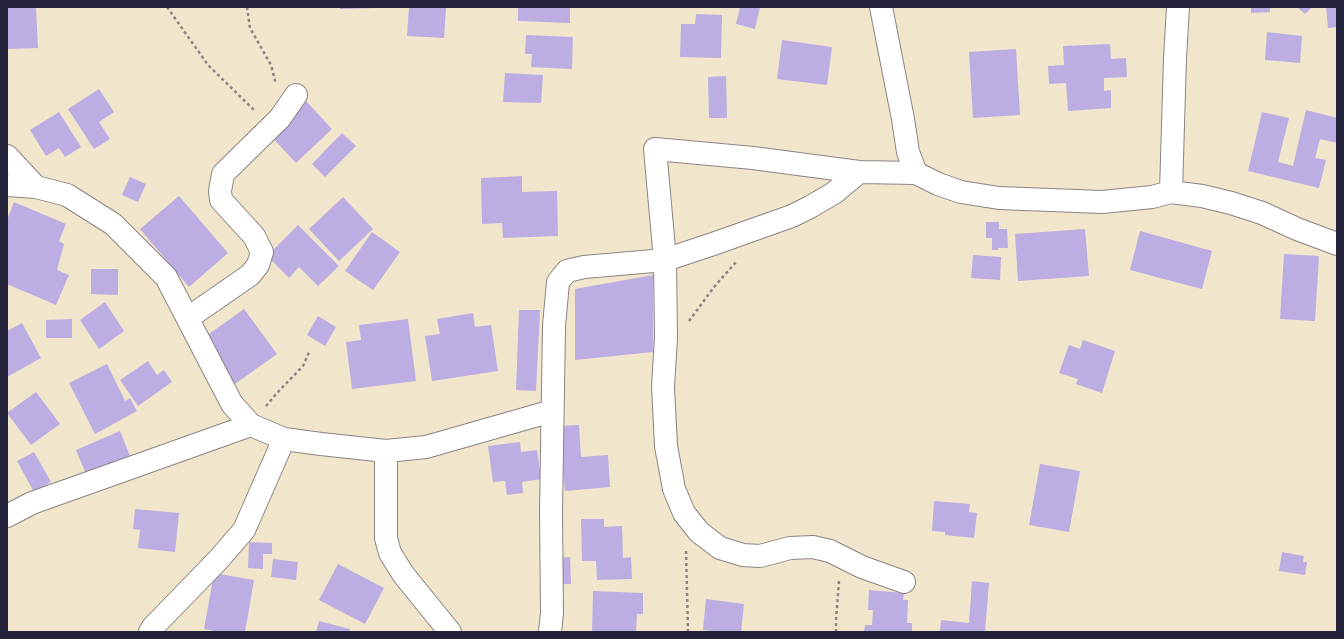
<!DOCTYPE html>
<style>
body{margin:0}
#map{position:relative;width:1344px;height:639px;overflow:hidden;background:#f1e6cb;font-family:"Architects Daughter",sans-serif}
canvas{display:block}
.frame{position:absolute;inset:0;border:8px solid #22223b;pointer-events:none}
</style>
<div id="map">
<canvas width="1344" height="639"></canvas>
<div class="frame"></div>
</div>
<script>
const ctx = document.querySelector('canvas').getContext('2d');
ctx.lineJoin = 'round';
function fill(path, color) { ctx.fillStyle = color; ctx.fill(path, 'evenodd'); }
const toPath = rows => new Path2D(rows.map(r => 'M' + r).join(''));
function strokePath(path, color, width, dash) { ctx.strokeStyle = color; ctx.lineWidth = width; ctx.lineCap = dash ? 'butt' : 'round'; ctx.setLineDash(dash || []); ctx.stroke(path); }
fill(toPath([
 [36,7,38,48,7,49,7,8],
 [340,7,378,7,378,8,340,9],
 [409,7,446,8,444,38,407,36],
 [518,7,570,7,570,23,518,21],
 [740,7,760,7,755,29,736,24],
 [1251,7,1270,7,1270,12,1251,13],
 [1297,7,1312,7,1305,14],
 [1326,7,1337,7,1337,27,1328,28],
 [696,14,722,15,721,58,680,57,681,24,695,24],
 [1267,32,1302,36,1300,63,1265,60],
 [526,35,573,37,572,69,531,67,532,54,525,54],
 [782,40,832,47,827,85,777,79],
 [1110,44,1111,59,1126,58,1127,77,1104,78,1104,91,1111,90,1111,108,1068,111,1066,83,1049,84,1048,66,1064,65,1063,46],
 [1016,49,1020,115,973,118,969,52],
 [505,73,543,75,541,103,503,102],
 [726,76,727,118,709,118,708,77],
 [99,89,114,112,99,122,110,139,94,149,68,109],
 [306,101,332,129,296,163,270,135],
 [1306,110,1337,118,1337,143,1320,139,1315,158,1326,160,1319,188,1248,171,1262,112,1289,118,1278,162,1293,166],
 [59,112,81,147,65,157,59,148,46,156,30,130],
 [342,133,356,146,325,177,312,164],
 [522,176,522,192,557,191,558,236,503,238,502,223,482,224,481,178],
 [130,177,146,184,138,202,122,195],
 [179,196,228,253,189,287,140,229],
 [343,197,373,229,339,261,309,229],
 [14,202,66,224,59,241,64,244,57,270,69,275,56,305,7,284,7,220],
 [986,222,999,222,999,229,1007,229,1008,248,998,248,998,250,992,250,992,238,986,238],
 [298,225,339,266,318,286,299,267,289,278,267,256],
 [1085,229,1089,276,1018,281,1015,234],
 [1140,231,1212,251,1202,289,1130,270],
 [372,232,400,252,373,290,345,271],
 [1284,254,1319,256,1315,321,1280,319],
 [973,255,1001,257,1000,280,971,278],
 [91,269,118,269,118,295,91,294],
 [653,275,653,352,575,360,575,289],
 [105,302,124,331,99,349,80,320],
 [244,309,277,354,235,384,202,339],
 [519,310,540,310,536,391,516,390],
 [473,313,475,327,491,325,498,371,432,381,425,336,440,334,437,319],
 [318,316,336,327,325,346,307,335],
 [72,319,72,338,46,338,46,320],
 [408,319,416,381,352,389,346,342,361,340,359,325],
 [22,323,41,358,7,377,7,331],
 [1083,340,1115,351,1102,393,1076,384,1078,379,1059,373,1069,345,1080,349],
 [148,361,157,375,164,370,172,382,138,406,120,380],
 [107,364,125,401,130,398,137,411,95,434,69,383],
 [36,392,60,424,31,445,7,413],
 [579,425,581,457,608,455,610,487,565,491,559,426],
 [120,431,130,456,86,474,76,450],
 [520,442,521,452,537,450,541,479,522,482,523,493,507,495,505,481,493,482,488,446],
 [34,452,51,482,34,492,17,461],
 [1040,464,1080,471,1069,532,1029,525],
 [934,501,970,504,969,512,977,513,974,538,945,535,945,532,932,531],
 [135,509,179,513,175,552,138,548,140,530,133,529],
 [581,519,604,519,604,527,622,526,623,558,631,557,632,579,597,580,596,561,582,561],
 [249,542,272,543,272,554,263,554,263,569,248,568],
 [1282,552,1304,556,1303,562,1307,562,1305,575,1279,571],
 [570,557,571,584,559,584,558,558],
 [273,559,298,562,296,580,271,577],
 [338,564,384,588,365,624,319,600],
 [214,573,254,580,245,632,219,632,204,629],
 [972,581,989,583,985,632,940,632,941,620,969,623],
 [869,590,904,593,903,600,908,600,907,623,912,623,912,632,864,632,865,625,872,625,873,610,868,610],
 [593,591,643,593,643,614,637,614,636,632,592,632],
 [706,599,744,604,741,632,722,632,703,630],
 [319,621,350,629,349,632,316,632]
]), '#bcade2');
const minor = toPath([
 [881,7,903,119,908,152,916,173,938,184,961,192,999,198,1102,202,1152,197,1171,192,1202,196,1231,203,1262,213,1297,229,1337,244],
 [7,156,36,187],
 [7,185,36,187,67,195,113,224,166,277,232,404,251,425,284,439,321,444,386,451,426,447,552,411],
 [1171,192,1175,58,1178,7],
 [188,318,250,275,258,265,262,252,254,236,221,200,220,191,223,174,280,118,296,95],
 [386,451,386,538,390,553,403,574,450,632],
 [7,516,32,503,251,425],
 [904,582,862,567,830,551,813,547,790,548,760,556,743,555,720,548,699,532,684,513,674,489,666,446,663,387,666,338,665,260,655,149,753,158,859,172,916,173],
 [150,632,153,627,219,559,244,530,284,439],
 [550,632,552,613,551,512,554,326,558,282,567,271,584,267,665,260,713,244,792,216,810,207,834,193,859,172]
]);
strokePath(minor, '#8a8483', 24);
strokePath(toPath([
 [167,7,208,65,255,111],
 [247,7,250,28,271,65,276,84],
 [689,321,714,287,737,261],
 [266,406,277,393,303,366,310,350],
 [686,551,688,632],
 [836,632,836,620,839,581]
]), '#8a8483', 2.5, [3, 3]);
strokePath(minor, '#fff', 22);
</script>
